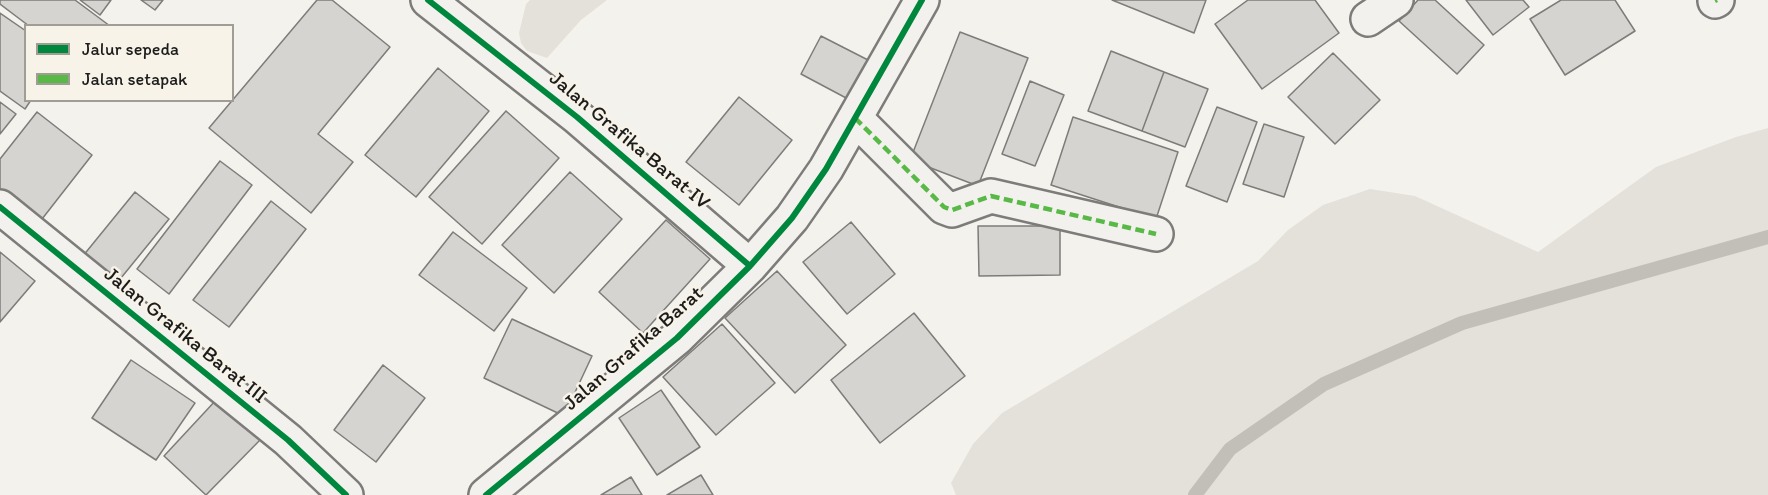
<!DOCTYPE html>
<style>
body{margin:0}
#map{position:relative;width:1768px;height:495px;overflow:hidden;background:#f4f2ec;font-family:Itim,sans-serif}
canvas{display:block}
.legend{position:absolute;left:24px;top:24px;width:210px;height:78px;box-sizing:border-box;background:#f7f3e8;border:2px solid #9f9d96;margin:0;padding:8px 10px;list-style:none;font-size:18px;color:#1c1c1c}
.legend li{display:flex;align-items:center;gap:12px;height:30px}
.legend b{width:30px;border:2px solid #9f9d96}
</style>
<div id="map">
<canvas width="1768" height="495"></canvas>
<ul class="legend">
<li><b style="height:8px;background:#00873e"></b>Jalur sepeda</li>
<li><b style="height:8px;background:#58b947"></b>Jalan setapak</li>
</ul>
</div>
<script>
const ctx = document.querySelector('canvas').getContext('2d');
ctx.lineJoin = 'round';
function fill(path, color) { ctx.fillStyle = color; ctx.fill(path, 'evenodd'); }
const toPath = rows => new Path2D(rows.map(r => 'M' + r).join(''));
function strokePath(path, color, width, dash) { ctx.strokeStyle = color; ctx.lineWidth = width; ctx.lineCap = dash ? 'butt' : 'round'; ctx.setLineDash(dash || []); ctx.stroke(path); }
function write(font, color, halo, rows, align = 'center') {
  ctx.font = font + ' Itim,sans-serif'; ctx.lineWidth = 5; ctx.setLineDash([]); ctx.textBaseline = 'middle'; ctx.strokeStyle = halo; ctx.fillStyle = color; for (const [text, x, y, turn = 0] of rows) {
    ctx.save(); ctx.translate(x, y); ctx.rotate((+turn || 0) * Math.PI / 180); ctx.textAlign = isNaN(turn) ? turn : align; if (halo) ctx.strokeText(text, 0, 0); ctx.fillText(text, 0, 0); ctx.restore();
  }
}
fill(toPath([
 [530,0,607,0,581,20,547,58,527,51,521,43,519,33,526,4],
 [1768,128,1768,495,956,495,951,483,973,444,1002,413,1258,261,1288,230,1323,205,1370,189,1415,196,1538,252,1656,167,1736,137]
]), '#e4e1da');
strokePath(toPath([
 [1195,495,1230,449,1324,384,1462,323,1768,237]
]), '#c2bfb8', 14);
const building = toPath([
 [0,0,75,0,110,26,29,26,0,4,0,0],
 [80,0,111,0,100,15,80,0],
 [141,0,163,0,155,10,141,0],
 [317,0,332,0,390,47,318,134,353,162,311,213,209,128,317,0],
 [1112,0,1206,0,1194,33,1112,0],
 [1248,0,1315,0,1339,33,1262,89,1215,24,1248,0],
 [1418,0,1435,0,1484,45,1457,74,1399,21,1418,0],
 [1466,0,1523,0,1529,7,1493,35,1466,0],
 [1561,0,1615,0,1635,31,1565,75,1530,19,1561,0],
 [0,13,26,31,26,100,31,100,25,109,0,91,0,13],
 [960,32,1028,58,978,186,910,160,960,32],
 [821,36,868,60,848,99,801,74,821,36],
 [1111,51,1164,72,1142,131,1088,111,1111,51],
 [1333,53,1380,100,1335,144,1288,97,1333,53],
 [438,68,489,111,416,197,365,155,438,68],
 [1164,72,1208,89,1185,147,1142,131,1164,72],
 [1030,81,1064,95,1035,166,1002,154,1030,81],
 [739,97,792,140,739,205,686,162,739,97],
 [0,102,16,114,0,134,0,102],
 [1217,107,1257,122,1227,202,1186,186,1217,107],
 [506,111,559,158,482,244,429,197,506,111],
 [37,112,92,155,35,228,0,201,0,159,37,112],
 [1073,117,1178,152,1156,219,1051,185,1073,117],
 [1264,124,1304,137,1284,197,1243,184,1264,124],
 [220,161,252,185,169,294,137,269,220,161],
 [570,172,622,219,554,293,502,245,570,172],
 [135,192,169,219,112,289,78,262,135,192],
 [271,201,306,229,229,327,193,300,271,201],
 [666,220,710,259,643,333,599,292,666,220],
 [851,222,895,274,847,314,803,262,851,222],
 [978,226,1060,226,1060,275,979,276,978,226],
 [453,232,527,288,494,331,419,275,453,232],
 [0,252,35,281,0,322,0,252],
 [777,271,846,345,795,393,725,318,777,271],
 [914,313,965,376,880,443,831,380,914,313],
 [512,319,592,356,564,416,484,378,512,319],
 [722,324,775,383,716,435,663,377,722,324],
 [131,360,195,403,156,460,92,418,131,360],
 [383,365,425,398,376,462,334,430,383,365],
 [661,390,700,447,657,475,619,418,661,390],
 [217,399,261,439,206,495,164,456,217,399],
 [701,475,713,495,667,495,701,475],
 [631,477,642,495,601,495,631,477]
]);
fill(building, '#d5d4d0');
strokePath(building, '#7d7c7a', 1.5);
const minor = toPath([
 [428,0,577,117,750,266],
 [1715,1,1717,0],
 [1368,19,1396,0],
 [855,118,944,207,952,210,991,196,1156,234],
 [0,207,288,440,346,495],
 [486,495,677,338,750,266,792,218,826,169,922,0]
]);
strokePath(minor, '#7d7c7a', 38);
strokePath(minor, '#f2f1ed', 33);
strokePath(toPath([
 [1715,1,1717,0],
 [855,118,944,207,952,210,991,196,1156,234]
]), '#58b947', 4.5, [9, 4.5]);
strokePath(toPath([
 [428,0,577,117,750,266],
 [0,207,288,440,346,495],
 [486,495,677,338,750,266,792,218,826,169,922,0]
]), '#00873e', 6);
write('21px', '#1c1c1c', '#f7f3e8', [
 ["Jalan Grafika Barat IV",629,141,40],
 ["Jalan Grafika Barat III",185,336,39],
 ["Jalan Grafika Barat",634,349,-41]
]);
</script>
